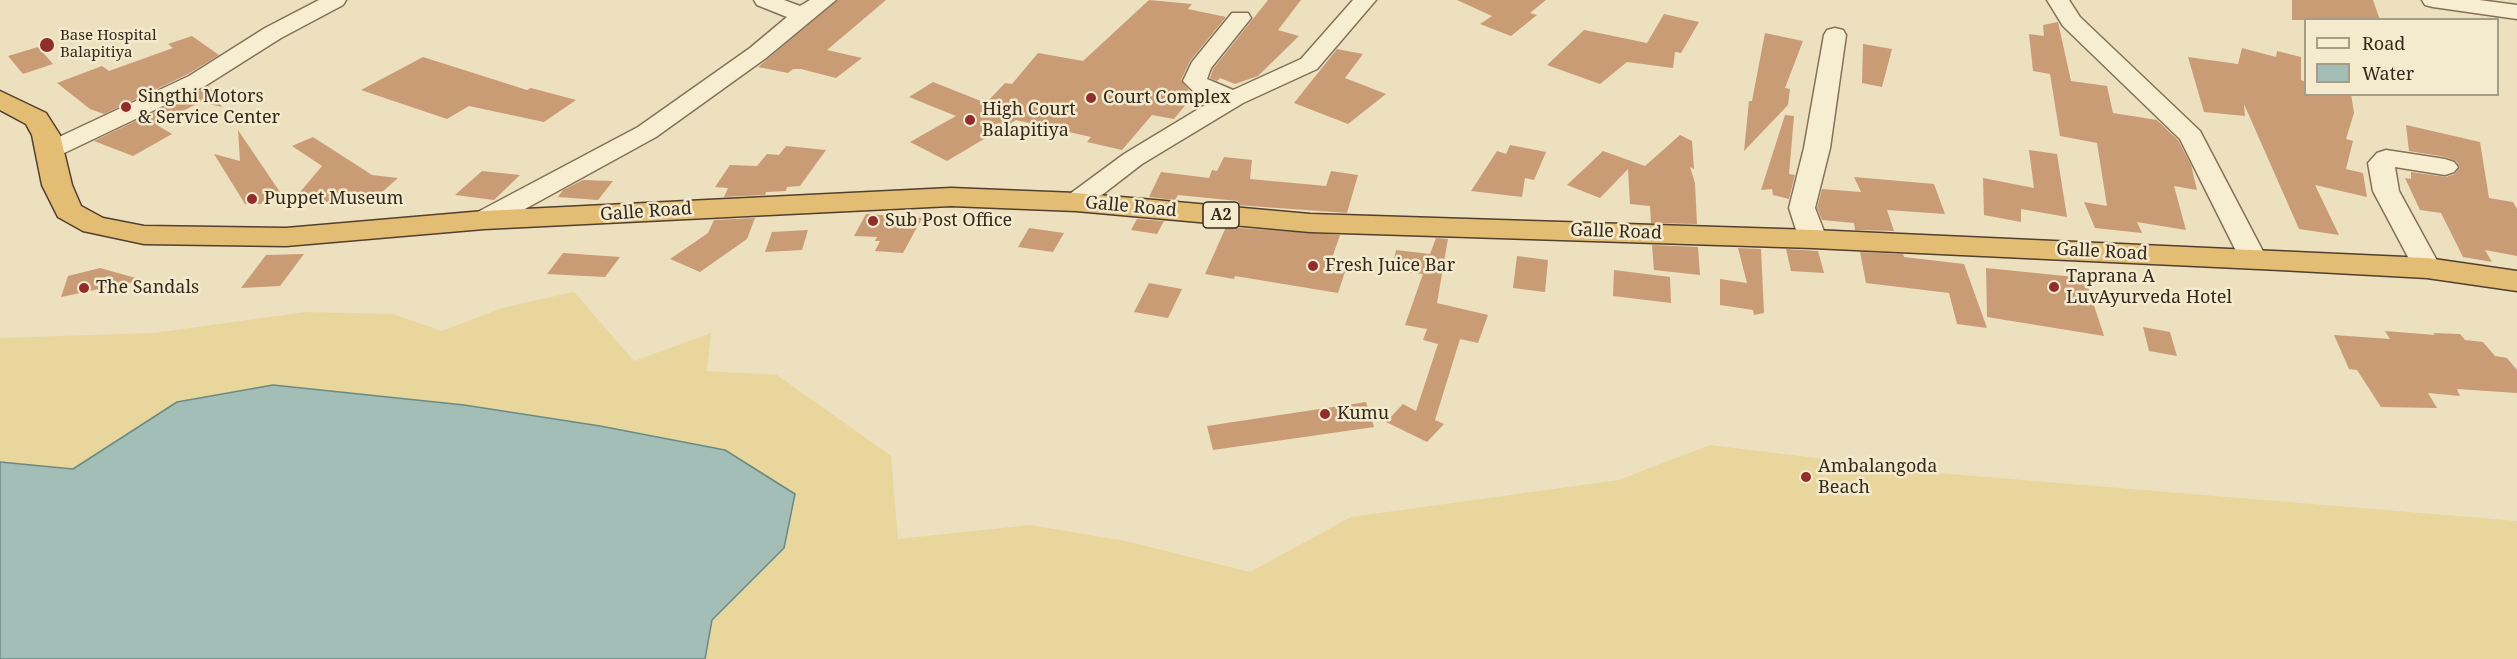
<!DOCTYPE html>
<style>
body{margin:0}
#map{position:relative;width:2517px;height:659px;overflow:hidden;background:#ece0bf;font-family:"Noto Serif",serif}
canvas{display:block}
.legend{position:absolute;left:2304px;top:18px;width:195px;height:78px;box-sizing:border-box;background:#f4eace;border:2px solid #a79d87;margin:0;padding:8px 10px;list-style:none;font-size:18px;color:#34291c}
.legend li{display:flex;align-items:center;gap:12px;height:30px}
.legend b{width:30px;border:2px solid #a79d87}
</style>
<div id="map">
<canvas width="2517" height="659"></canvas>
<ul class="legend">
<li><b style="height:8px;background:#f7eed2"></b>Road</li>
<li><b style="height:16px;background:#a2beb7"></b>Water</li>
</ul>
</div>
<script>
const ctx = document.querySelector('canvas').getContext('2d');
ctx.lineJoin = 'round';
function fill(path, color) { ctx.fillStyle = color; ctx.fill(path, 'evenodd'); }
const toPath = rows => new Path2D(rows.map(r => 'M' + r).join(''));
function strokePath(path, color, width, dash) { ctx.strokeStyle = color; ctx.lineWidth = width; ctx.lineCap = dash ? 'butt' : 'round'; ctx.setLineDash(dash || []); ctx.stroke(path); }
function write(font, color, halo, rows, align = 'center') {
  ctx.font = font + ' "Noto Serif",serif'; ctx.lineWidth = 5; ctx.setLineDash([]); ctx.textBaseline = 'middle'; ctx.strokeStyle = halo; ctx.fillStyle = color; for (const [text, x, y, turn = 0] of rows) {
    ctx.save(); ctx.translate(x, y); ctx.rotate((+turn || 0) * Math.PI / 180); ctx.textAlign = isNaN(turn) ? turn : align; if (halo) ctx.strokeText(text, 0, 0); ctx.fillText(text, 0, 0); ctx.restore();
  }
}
fill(toPath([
 [574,292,634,361,711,333,707,371,777,375,891,456,898,539,1030,525,1130,542,1250,572,1351,517,1619,480,1710,445,1938,473,2517,521,2517,659,705,659,712,620,784,548,725,450,600,426,464,405,273,385,177,402,73,469,0,462,0,338,154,333,306,312,392,314,442,331,502,308]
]), '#e8d69d');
const water = toPath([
 [273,385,464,405,600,426,725,450,795,494,784,548,712,620,705,659,0,659,0,462,73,469,177,402,273,385]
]);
fill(water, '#a2beb7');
strokePath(water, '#6a8b84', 1.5);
fill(toPath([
 [838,0,886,0,827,50,862,58,836,78,801,69,793,69,788,73,758,67],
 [1149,0,1192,4,1188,9,1226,17,1190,61,1181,80,1192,94,1204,98,1192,97,1174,119,1152,115,1122,150,1087,142,1091,137,1016,120,947,161,910,142,956,116,909,97,933,82,986,103,1005,83,1012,84,1038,53,1083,61],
 [1268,0,1301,0,1278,30,1299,36,1258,76,1235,84,1220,78,1217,81,1210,78,1213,69],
 [1457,0,1546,0,1530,13,1537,15,1511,36,1480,24,1492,16],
 [2292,0,2373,0,2380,20,2292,20],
 [1664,14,1699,22,1681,53,1675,52,1673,68,1627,62,1600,84,1547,65,1584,30,1647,43],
 [2058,22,2071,81,2107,86,2113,113,2157,120,2178,140,2191,165,2197,190,2174,186,2186,230,2137,222,2142,233,2095,228,2084,202,2107,206,2097,143,2060,136,2050,74,2033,71,2029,34,2044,36,2043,25],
 [1765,33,1803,41,1785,88,1790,89,1788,105,1744,151,1749,101,1752,101],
 [192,36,219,55,188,74,104,114,90,109,57,83,102,66,109,71,173,48,168,44],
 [1863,44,1892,49,1882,87,1862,83],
 [38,47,53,64,23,74,8,56],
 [2242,48,2276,57,2277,51,2301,57,2301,80,2306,82,2306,94,2351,94,2354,113,2346,139,2353,141,2346,169,2363,173,2367,197,2315,185,2339,235,2299,229,2244,104,2245,116,2204,112,2188,57,2238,64],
 [1337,49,1363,54,1345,78,1386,94,1348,124,1294,103],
 [423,57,527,90,531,88,576,100,544,122,469,106,447,119,361,90],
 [209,86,222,107,200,102,157,125,172,134,133,156,94,141],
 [1785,115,1794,116,1789,174,1795,175,1789,199,1773,195,1772,189,1761,190],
 [2406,125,2480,142,2489,198,2513,202,2517,209,2517,256,2485,250,2492,262,2463,257,2441,213,2420,210,2405,178,2411,179,2411,172,2446,177,2455,174,2460,167,2456,161,2446,157,2409,151],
 [238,130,284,198,266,199,261,204,245,204,214,154,240,161],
 [1680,135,1692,141,1694,169,1690,167,1695,183,1697,224,1651,223,1650,206,1630,204,1628,169,1600,198,1567,185,1603,151,1645,166],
 [313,137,372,175,398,178,372,201,363,199,355,206,295,198,322,166,292,146],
 [1510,145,1546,152,1534,180,1525,178,1522,197,1471,191,1497,151,1506,154],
 [786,146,826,150,800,186,787,187,786,191,766,192,765,195,724,197,728,188,715,187,730,165,757,166,767,154,779,155],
 [2029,150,2057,154,2067,217,2021,209,2021,222,1984,215,1983,178,2034,188],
 [1224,157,1252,160,1250,179,1326,186,1331,171,1358,175,1347,213,1236,205,1238,201,1178,195,1175,200,1149,197,1161,172,1209,178,1212,170,1217,171],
 [482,171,520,175,494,200,455,195],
 [1854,177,1934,184,1945,214,1887,210,1894,231,1855,230,1854,223,1822,220,1817,208,1822,189,1861,192],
 [583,180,613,181,598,200,558,197,563,190],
 [866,214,922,218,903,253,875,251,880,241,875,241,877,237,854,236],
 [755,218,747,239,700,272,670,259,708,233,714,220],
 [1137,219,1164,221,1157,234,1131,230],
 [1226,227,1340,235,1329,267,1346,269,1338,293,1235,276,1234,279,1205,274],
 [1029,228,1064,233,1053,252,1018,247],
 [808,230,802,250,765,252,772,232],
 [1436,238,1448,239,1437,303,1488,315,1478,343,1460,339,1435,420,1444,424,1427,442,1386,422,1403,404,1416,411,1438,344,1423,340,1427,329,1405,325,1423,274,1392,270,1396,250,1430,254],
 [1652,245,1698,247,1700,275,1654,270],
 [1738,248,1761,249,1764,313,1754,315,1753,310,1720,305,1720,279,1747,283],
 [1786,249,1818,251,1824,273,1791,271],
 [1860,252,1903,254,1904,257,1964,264,1987,328,1957,324,1949,293,1866,283],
 [563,253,620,257,605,277,547,274],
 [304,254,280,286,241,288,266,255],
 [1517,256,1548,260,1545,292,1513,288],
 [100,268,143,280,61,297,68,276],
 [1986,268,2085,278,2104,336,1987,317],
 [1614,270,1670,277,1671,303,1613,296],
 [1149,283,1182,289,1168,318,1134,312],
 [2143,327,2170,332,2177,356,2149,351],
 [2385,331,2435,335,2433,333,2460,334,2465,340,2483,342,2495,356,2507,358,2517,370,2517,393,2457,389,2460,396,2428,393,2437,408,2381,407,2357,370,2349,369,2334,335,2390,339],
 [1366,402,1374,427,1213,450,1207,426]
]), '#c99c76');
const minor = toPath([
 [319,0,346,0,343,5,281,38,205,86,60,155,51,158,42,155,38,150,42,145,189,76,265,28,319,0],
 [754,0,784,0,800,6,810,0,836,0,766,58,656,137,494,226,484,228,474,226,470,220,474,214,638,127,750,48,787,17,757,5,754,0],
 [1353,0,1376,0,1317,69,1243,103,1142,164,1085,208,1076,210,1067,208,1063,202,1067,196,1124,154,1215,99,1194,92,1183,81,1192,62,1232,13,1248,13,1251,18,1211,68,1207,79,1233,90,1301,59,1353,0],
 [2047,0,2069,0,2080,17,2200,131,2267,259,2263,265,2253,268,2243,265,2180,139,2063,26,2047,0],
 [2422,0,2479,0,2517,5,2517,19,2433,7,2425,5,2422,0],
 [1835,28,1843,30,1846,35,1830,148,1815,208,1827,239,1823,245,1813,247,1803,245,1799,239,1789,208,1804,148,1824,35,1827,30,1835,28],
 [2386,150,2445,159,2454,162,2458,167,2454,172,2445,175,2395,167,2399,191,2441,268,2437,274,2427,277,2417,274,2373,191,2368,163,2377,153,2386,150]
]);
const trunk = toPath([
 [0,91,46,113,60,135,72,185,81,206,103,218,144,226,286,228,484,211,951,188,1076,193,1310,214,1813,230,2427,258,2517,271,2517,291,2427,278,2280,270,1813,248,1310,232,1076,211,951,206,484,229,286,246,144,244,83,231,58,217,42,185,32,135,26,124,0,110,0,91]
]);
strokePath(minor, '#847158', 3);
strokePath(trunk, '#523f2d', 3);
fill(minor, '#f7eed2');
fill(trunk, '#e4bd74');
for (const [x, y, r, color] of [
 [47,45,8,"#912d2a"],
 [1091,98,6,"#912d2a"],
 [126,107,6,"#912d2a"],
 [970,120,6,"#912d2a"],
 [252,199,6,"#912d2a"],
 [873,221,6,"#912d2a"],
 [1313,266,6,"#912d2a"],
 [2054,287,6,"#912d2a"],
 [84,288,6,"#912d2a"],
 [1325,414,6,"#912d2a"],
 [1806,477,6,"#912d2a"]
]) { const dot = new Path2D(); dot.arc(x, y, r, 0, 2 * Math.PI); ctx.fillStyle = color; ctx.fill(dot); strokePath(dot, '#f4eace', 2); }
write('15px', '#34291c', '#f4eace', [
 ["Base Hospital",60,36],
 ["Balapitiya",60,53]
], 'left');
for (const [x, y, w] of [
 [1221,215,36]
]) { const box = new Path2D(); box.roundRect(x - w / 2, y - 13, w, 26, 4.5); ctx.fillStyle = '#f4eace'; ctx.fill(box); strokePath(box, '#34291c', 1.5); }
write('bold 16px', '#34291c', null, [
 ["A2",1221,215]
]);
write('18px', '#34291c', '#f4eace', [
 ["Singthi Motors",138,97],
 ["& Service Center",138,118],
 ["Court Complex",1103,98],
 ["High Court",982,110],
 ["Balapitiya",982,131],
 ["Puppet Museum",264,199],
 ["Sub Post Office",885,221],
 ["Fresh Juice Bar",1325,266],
 ["Taprana A",2066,277],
 ["LuvAyurveda Hotel",2066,298],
 ["The Sandals",96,288],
 ["Kumu",1337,414],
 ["Ambalangoda",1818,467],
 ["Beach",1818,488]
], 'left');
write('18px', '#34291c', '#f4eace', [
 ["Galle Road",1131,207,5],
 ["Galle Road",646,212,-4],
 ["Galle Road",1616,232,2],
 ["Galle Road",2102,252,3]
]);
</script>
